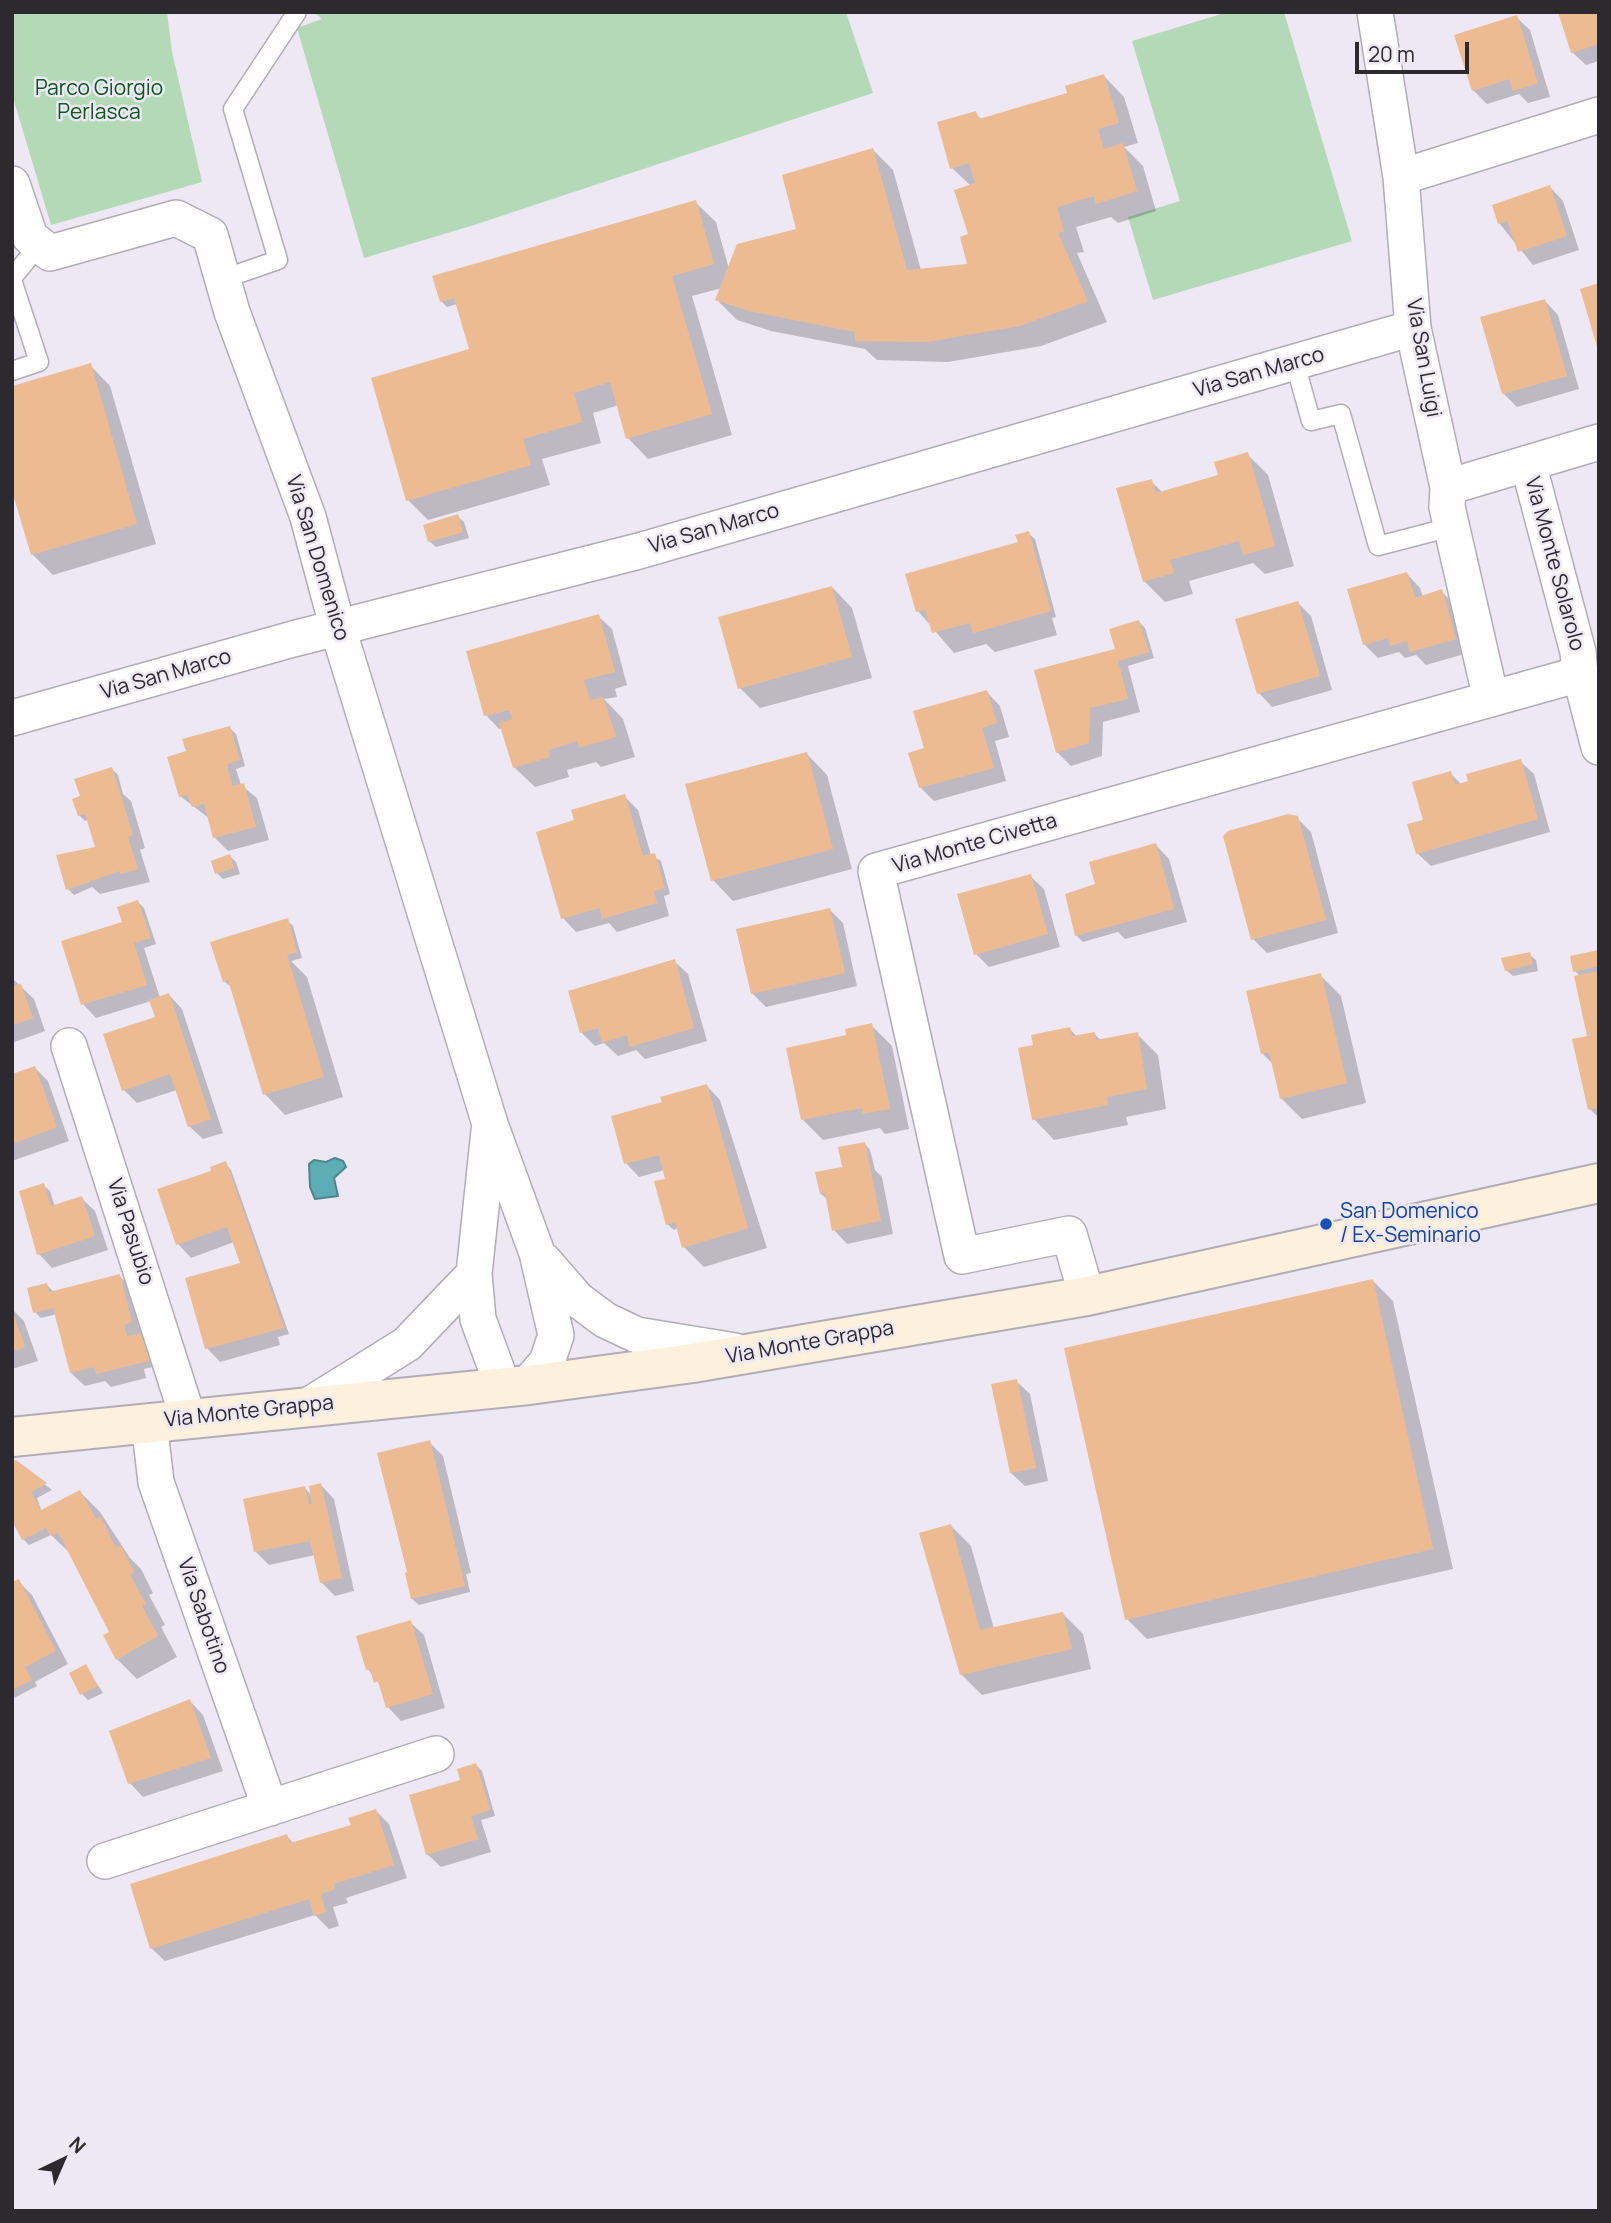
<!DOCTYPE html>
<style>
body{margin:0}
#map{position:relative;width:1611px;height:2223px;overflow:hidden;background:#ede8f3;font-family:Manrope,sans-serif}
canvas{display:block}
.frame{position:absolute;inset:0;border:14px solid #2c2a2e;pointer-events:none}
.north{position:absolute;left:28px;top:2125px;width:70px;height:70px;-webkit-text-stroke:5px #ede8f3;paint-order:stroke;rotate:44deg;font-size:19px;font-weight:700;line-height:28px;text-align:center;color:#2c2a2e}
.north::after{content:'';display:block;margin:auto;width:24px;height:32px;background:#2c2a2e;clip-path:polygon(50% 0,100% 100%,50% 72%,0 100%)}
.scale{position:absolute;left:1355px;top:42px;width:114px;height:32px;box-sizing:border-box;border:4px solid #2c2a2e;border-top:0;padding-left:9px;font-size:21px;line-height:24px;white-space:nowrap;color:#2c2a2e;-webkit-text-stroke:5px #ede8f3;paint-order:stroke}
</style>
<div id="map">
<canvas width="1611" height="2223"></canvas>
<div class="frame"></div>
<div class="north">N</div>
<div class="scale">20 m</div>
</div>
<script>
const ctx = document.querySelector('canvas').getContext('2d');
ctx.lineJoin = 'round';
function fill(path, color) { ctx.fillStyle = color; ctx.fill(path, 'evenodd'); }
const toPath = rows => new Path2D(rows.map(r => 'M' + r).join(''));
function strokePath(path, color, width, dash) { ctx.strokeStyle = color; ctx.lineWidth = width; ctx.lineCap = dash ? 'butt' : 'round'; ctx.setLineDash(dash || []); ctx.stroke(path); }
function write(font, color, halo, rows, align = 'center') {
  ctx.font = font + ' Manrope,sans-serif'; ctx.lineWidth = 5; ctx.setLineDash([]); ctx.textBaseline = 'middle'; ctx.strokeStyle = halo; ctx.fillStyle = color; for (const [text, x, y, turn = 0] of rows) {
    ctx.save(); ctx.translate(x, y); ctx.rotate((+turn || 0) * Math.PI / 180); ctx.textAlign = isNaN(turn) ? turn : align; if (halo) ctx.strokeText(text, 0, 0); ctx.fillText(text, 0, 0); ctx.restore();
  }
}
fill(toPath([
 [12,12,167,12,172,52,202,182,51,225,12,94],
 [313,12,846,12,873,93,474,225,364,258,297,28,322,19],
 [1228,12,1284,12,1352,241,1153,300,1128,217,1180,201,1132,41]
]), '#b3d9b7');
const water = toPath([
 [335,1158,343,1161,346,1167,334,1178,338,1196,315,1199,310,1187,309,1164,314,1160,326,1162,335,1158]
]);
fill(water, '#5daeb4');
strokePath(water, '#4e868c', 2);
fill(toPath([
 [1599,12,1599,61,1586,65,1572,52],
 [1516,17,1530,30,1550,97,1528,103,1519,94,1487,104,1473,90],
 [1104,76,1124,97,1138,143,1124,147,1143,166,1156,211,1118,223,1111,217,1076,227,1084,252,1077,253,1107,322,1041,346,948,362,877,360,865,349,771,331,737,320,717,300,722,288,692,296,732,435,648,459,628,438,619,405,593,413,601,443,542,459,550,485,428,520,408,500,471,351,457,304,447,307,441,301,695,202,716,222,729,269,798,230,873,150,893,170,921,270,969,265,971,186,952,168,975,113,982,120,1069,94],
 [1550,187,1563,201,1579,250,1533,265,1499,223],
 [1545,301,1558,315,1579,389,1517,407,1503,393],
 [90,365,110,386,156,544,53,575,32,554],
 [1247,454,1268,475,1294,566,1265,574,1253,563,1189,581,1193,594,1165,602,1144,581,1151,481,1163,493,1220,476],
 [457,516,464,522,469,538,436,547,429,541],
 [1028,533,1035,539,1056,617,1052,618,1057,635,995,652,986,644,954,653,918,611,1020,543],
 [1407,574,1420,588,1423,597,1441,591,1455,605,1468,653,1426,665,1416,655,1405,658,1399,652,1378,658,1365,645,1349,591],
 [832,587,852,608,872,678,760,708,740,688],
 [1298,603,1311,616,1332,690,1272,707,1259,693],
 [598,616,612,629,627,685,615,689,617,697,604,699,623,719,635,757,601,767,596,762,567,770,569,777,535,787,514,767,503,728,499,729,486,715],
 [1139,622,1145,628,1154,658,1128,666,1140,712,1103,722,1102,756,1071,766,1057,752,1117,650],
 [987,692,1000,706,1009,737,995,741,1006,781,934,801,921,788,926,750],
 [230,728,236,734,245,766,236,769,241,785,257,798,269,840,228,851,215,838,210,819,180,796,189,752],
 [807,754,827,775,852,869,733,901,713,880,687,786],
 [1520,761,1534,774,1550,832,1431,866,1417,853,1425,821,1450,773,1462,785],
 [112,769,118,775,123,794,131,801,145,848,140,850,150,882,100,894,92,887,74,895,68,889,97,848,89,820,85,821,79,815,82,798],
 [624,796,638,810,651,855,661,861,670,894,664,896,669,916,617,932,609,923,576,932,563,918,577,821],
 [1297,818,1311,832,1338,933,1267,953,1253,939,1225,837],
 [1156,845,1169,859,1187,922,1125,939,1118,932,1083,942,1076,935,1095,886],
 [230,856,236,862,240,874,223,879,217,873],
 [1030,876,1044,889,1060,947,989,967,976,954],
 [138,902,144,908,156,944,144,948,160,998,169,995,182,1009,223,1133,203,1139,189,1126,177,1090,137,1103,124,1090,158,1018,151,1001,96,1018,83,1004],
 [830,910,843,923,857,986,766,1007,752,993],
 [287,920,293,926,302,958,291,961,307,977,343,1097,285,1115,265,1094,231,987,224,981],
 [1599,952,1599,1118,1590,1109,1589,1037,1581,977,1575,971],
 [1529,954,1536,960,1538,971,1513,976,1506,970],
 [674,961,688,974,707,1041,645,1059,636,1050,618,1056,604,1043,595,1046,581,1032],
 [1320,975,1341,996,1366,1103,1302,1119,1281,1098,1273,1064,1262,1053],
 [12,978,34,999,45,1031,12,1043],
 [871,1025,892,1046,909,1129,885,1134,880,1128,823,1140,803,1120,848,1036],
 [1070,1029,1077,1037,1094,1034,1101,1040,1137,1034,1158,1055,1166,1109,1126,1117,1128,1125,1054,1140,1034,1119],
 [35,1068,48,1081,69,1141,12,1161,12,1076],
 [707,1086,720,1100,767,1248,704,1267,684,1247,678,1228,674,1230,667,1224,665,1170,639,1177,626,1163,664,1104],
 [864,1143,870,1150,875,1170,882,1177,893,1234,847,1244,834,1230,828,1200,821,1194],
 [225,1163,231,1170,289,1334,278,1337,280,1345,220,1362,207,1348,242,1264,234,1242,191,1258,178,1244,210,1173],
 [43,1185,50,1191,55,1207,81,1198,95,1211,108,1250,52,1268,39,1254,26,1216,30,1215],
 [119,1276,133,1289,161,1365,144,1369,146,1378,111,1387,105,1381,85,1386,71,1373,57,1314,41,1318,35,1312,47,1285,54,1292],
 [1373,1281,1393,1301,1453,1569,1147,1639,1127,1619],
 [12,1309,24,1321,38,1361,12,1369],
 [1016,1381,1030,1394,1048,1481,1025,1486,1011,1473],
 [429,1442,443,1456,471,1573,466,1574,470,1592,419,1605,412,1599],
 [16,1462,52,1490,37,1498,42,1512,80,1492,100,1512,130,1558,141,1569,153,1593,149,1595,165,1625,161,1627,177,1657,137,1679,117,1659,112,1632,72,1555,51,1535,29,1545,23,1539],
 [321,1485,334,1499,354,1591,335,1596,321,1582,315,1555,269,1565,255,1551,304,1487,312,1496],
 [951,1526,971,1546,994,1629,1063,1614,1083,1634,1091,1669,982,1695,961,1674],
 [18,1581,32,1595,68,1664,35,1682,37,1686,12,1699,12,1584],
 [410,1622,424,1635,445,1708,401,1721,388,1707,382,1688,368,1669],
 [86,1666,103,1693,88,1700,82,1694],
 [190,1701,203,1715,223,1771,143,1797,130,1783],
 [476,1765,482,1771,495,1816,481,1820,491,1852,441,1867,427,1854,460,1782],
 [376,1811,389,1824,407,1878,346,1898,348,1903,333,1907,339,1926,329,1929,315,1915,165,1961,151,1948,287,1836,294,1844,353,1826]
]), '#0003');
fill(toPath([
 [1558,12,1599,12,1599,44,1571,53],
 [1517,15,1538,83,1513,91,1509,79,1472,91,1454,35],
 [1104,74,1119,123,1098,129,1104,149,1123,143,1137,191,1096,204,1094,196,1057,207,1064,231,1058,233,1088,301,1020,326,927,342,855,341,855,332,749,311,715,300,737,244,796,229,782,175,873,148,907,270,967,264,960,237,968,234,954,190,975,183,969,163,950,169,937,122,976,111,979,119,1067,93,1065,86],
 [1550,185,1567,236,1518,252,1507,221,1498,224,1492,205],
 [696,200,714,264,672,276,712,414,626,439,610,382,574,393,582,422,523,439,531,465,406,501,371,378,469,349,454,298,440,302,432,276],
 [1599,283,1599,350,1598,350,1580,289],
 [1545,299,1567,376,1502,394,1480,317],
 [91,363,137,524,31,555,12,491,12,386],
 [1248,452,1275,546,1243,555,1239,541,1170,560,1174,573,1143,582,1116,488,1152,479,1156,493,1218,475,1214,462],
 [458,514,463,532,428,542,423,525],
 [1029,531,1051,611,973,633,970,623,932,633,925,610,916,612,905,574,1018,542,1015,535],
 [1407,572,1415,598,1442,589,1456,639,1410,652,1407,641,1390,646,1388,638,1363,645,1347,589],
 [832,586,852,657,738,689,718,617],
 [1298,601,1320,676,1257,694,1235,619],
 [599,614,615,672,584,680,590,700,603,697,616,737,579,748,577,741,548,750,550,757,513,768,499,723,512,719,509,710,484,716,466,651],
 [1139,620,1149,652,1118,661,1128,699,1090,708,1089,743,1056,753,1034,670,1115,649,1109,629],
 [987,690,997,723,982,728,994,768,919,788,908,753,924,748,913,711],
 [230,726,240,760,227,764,232,786,244,783,256,827,213,838,204,804,192,807,187,795,179,797,167,757,186,751,182,739],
 [807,752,833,849,711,881,685,784],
 [1521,759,1538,819,1416,854,1407,824,1423,820,1412,782,1451,771,1455,785,1468,781,1466,774],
 [112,767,133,835,128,837,138,869,120,874,120,871,66,890,56,855,95,847,85,814,78,816,72,799,80,796,74,779],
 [625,794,643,856,655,853,665,888,654,891,657,903,602,919,600,908,561,919,536,832,574,820,571,810],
 [1288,814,1298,816,1326,920,1251,940,1223,836,1228,831],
 [1156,843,1174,909,1075,936,1065,894,1095,884,1089,862],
 [230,854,234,868,215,874,211,861],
 [1031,874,1048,934,974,955,957,894],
 [138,900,151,938,134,943,147,985,81,1005,61,941,122,922,117,907],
 [830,908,845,973,751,994,736,929],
 [288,918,297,952,287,955,324,1077,263,1095,228,980,223,982,210,942],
 [1599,950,1599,966,1573,972,1570,956],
 [1530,952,1533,964,1505,971,1501,958],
 [675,959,694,1028,630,1047,627,1035,602,1043,598,1028,580,1033,568,991],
 [1599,971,1599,1107,1588,1110,1572,1039,1587,1036,1574,976],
 [1321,973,1347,1083,1280,1099,1269,1052,1261,1054,1246,991],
 [21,984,33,1018,12,1025,12,986],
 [169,993,211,1119,188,1127,170,1074,122,1091,103,1034,155,1017,149,1000],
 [872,1023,890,1109,863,1114,862,1108,801,1120,786,1048,846,1035,845,1029],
 [1070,1027,1072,1036,1095,1032,1096,1040,1138,1032,1147,1089,1107,1097,1108,1105,1032,1120,1018,1048,1033,1045,1031,1035],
 [35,1066,57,1127,12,1144,12,1074],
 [707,1084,748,1228,682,1248,675,1222,666,1225,654,1181,665,1179,659,1155,624,1164,611,1116,662,1102,660,1097],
 [865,1142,881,1221,832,1231,825,1193,820,1194,815,1172,842,1167,838,1147],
 [226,1161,284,1328,205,1349,185,1278,240,1263,227,1227,176,1245,157,1189,211,1171,210,1167],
 [44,1183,51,1206,82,1196,95,1236,37,1255,19,1191],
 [120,1274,132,1322,124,1325,127,1336,149,1331,156,1359,96,1374,94,1367,70,1373,53,1308,33,1313,27,1288,47,1283,49,1292],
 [1373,1279,1433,1549,1125,1620,1064,1348],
 [12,1310,25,1347,12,1352],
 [1017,1379,1036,1468,1010,1473,991,1384],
 [430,1440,465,1586,411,1599,405,1573,407,1572,377,1453],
 [16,1460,47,1483,31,1492,41,1510,80,1490,96,1519,101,1517,116,1548,121,1546,134,1572,130,1575,146,1604,142,1606,158,1636,116,1660,103,1635,109,1632,58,1532,51,1536,46,1528,22,1540,12,1521,12,1461],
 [321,1483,342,1578,320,1583,310,1541,254,1552,243,1499,305,1486,309,1505,312,1504,309,1486],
 [951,1524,980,1630,1063,1612,1072,1649,960,1675,919,1533],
 [19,1579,56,1651,25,1667,32,1680,12,1690,12,1582],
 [411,1620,433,1694,386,1708,378,1681,374,1683,370,1669,366,1670,356,1636],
 [86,1664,98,1686,80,1695,69,1673],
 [190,1699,211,1758,128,1784,109,1731],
 [476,1763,490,1810,471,1816,478,1839,426,1855,409,1795,460,1780,457,1769],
 [376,1809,394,1865,334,1884,335,1889,321,1894,326,1912,314,1916,309,1899,150,1949,130,1884,287,1834,290,1843,351,1825,348,1818]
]), '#edbb92');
const lane = toPath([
 [12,278,39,245],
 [223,279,278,260,233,109,297,12],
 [12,280,39,362,12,371],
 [1295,363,1311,421,1341,414,1378,546,1451,527]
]);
const street = toPath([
 [1375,12,1401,177,1413,328,1448,487,1447,507,1491,699],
 [1401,177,1599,115],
 [12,184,30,237,50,253,176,218,210,235,232,312,308,517,338,629,490,1124,537,1253,556,1335,547,1362,528,1384],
 [1528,463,1578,652,1580,674,1599,747],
 [1448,487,1599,442],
 [12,718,293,639,639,551,1413,328],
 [69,1046,188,1418],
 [544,1261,577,1299,605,1320,637,1335,735,1351],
 [474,1274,478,1319,503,1387],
 [1087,1296,1069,1234,962,1256,876,871,1580,674],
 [306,1407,407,1344,474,1274,489,1131],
 [149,1422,156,1482,270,1808],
 [105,1861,436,1754]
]);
const secondary = toPath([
 [12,1437,529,1385,693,1363,1087,1296,1599,1183]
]);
strokePath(lane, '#b2acb7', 21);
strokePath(street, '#b2acb7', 38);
strokePath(secondary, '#b2acb7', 42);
strokePath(lane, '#fff', 18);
strokePath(street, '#fff', 35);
strokePath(secondary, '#fdf0dc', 38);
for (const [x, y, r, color] of [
 [1326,1224,7,"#1a4fb4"]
]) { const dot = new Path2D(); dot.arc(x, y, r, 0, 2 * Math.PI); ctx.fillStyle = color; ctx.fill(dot); strokePath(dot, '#ede8f3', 2.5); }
write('21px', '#095620', '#ede8f3', [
 ["Parco Giorgio",99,89],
 ["Perlasca",99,113]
]);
write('21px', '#2c2a2e', '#ede8f3', [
 ["Via San Luigi",1423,358,80],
 ["Via San Marco",1259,373,-16],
 ["Via San Marco",714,529,-16],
 ["Via San Domenico",317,558,73],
 ["Via Monte Solarolo",1554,564,75],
 ["Via San Marco",166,675,-16],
 ["Via Monte Civetta",975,844,-16],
 ["Via Pasubio",130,1232,72],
 ["Via Monte Grappa",810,1343,-10],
 ["Via Monte Grappa",249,1412,-6],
 ["Via Sabotino",203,1616,71]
]);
write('21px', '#164399', '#ede8f3', [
 ["San Domenico",1340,1212],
 ["/ Ex-Seminario",1340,1236]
], 'left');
</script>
